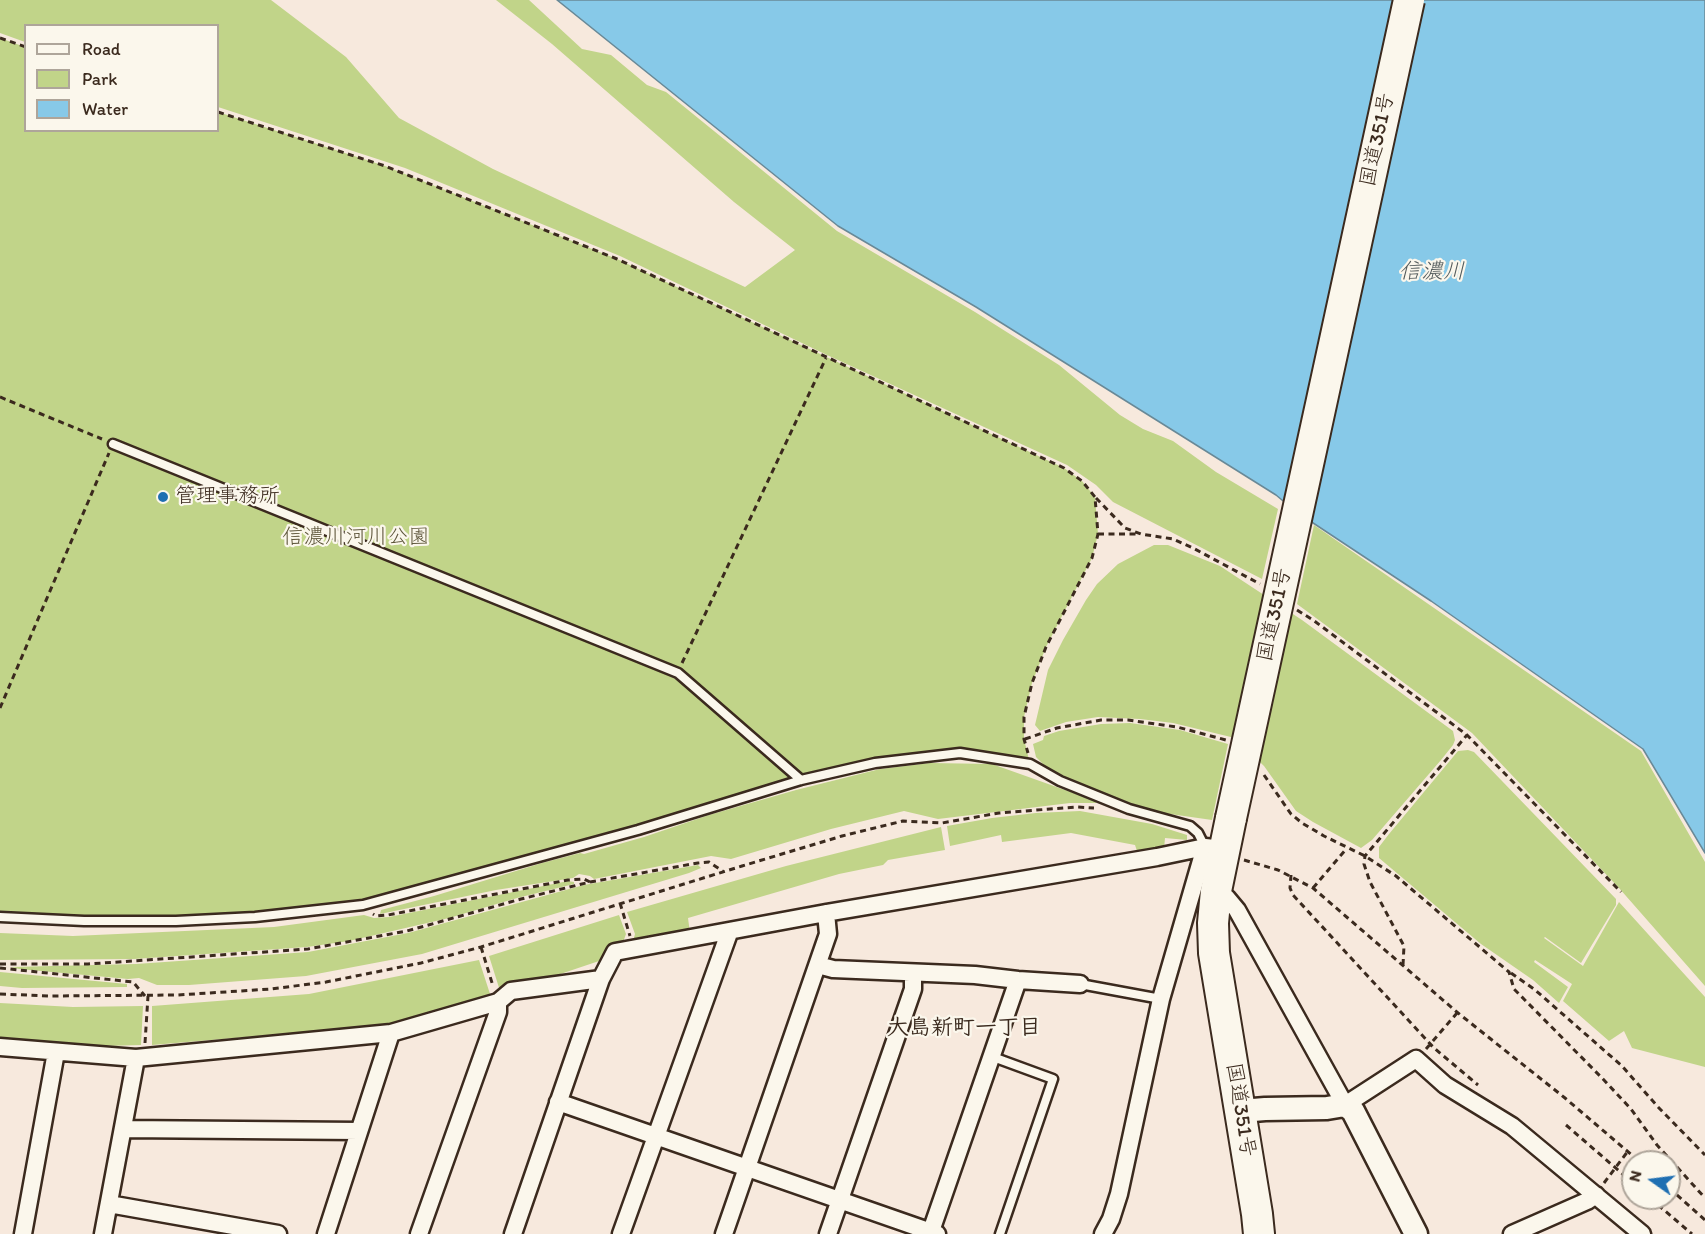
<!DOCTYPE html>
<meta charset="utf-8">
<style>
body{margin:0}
#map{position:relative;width:1705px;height:1234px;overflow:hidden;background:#f7e9dd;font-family:Itim,sans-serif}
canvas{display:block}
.legend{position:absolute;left:24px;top:24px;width:195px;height:108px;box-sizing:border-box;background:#fbf7ec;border:2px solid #aea59a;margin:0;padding:8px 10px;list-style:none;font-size:18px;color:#3b2a1e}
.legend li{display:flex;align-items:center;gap:12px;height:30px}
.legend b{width:30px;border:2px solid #aea59a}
.north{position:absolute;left:1621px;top:1150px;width:60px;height:60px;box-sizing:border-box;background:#fbf7ec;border:2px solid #aea59a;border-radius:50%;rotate:284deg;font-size:16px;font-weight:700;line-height:24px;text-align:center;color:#3b2a1e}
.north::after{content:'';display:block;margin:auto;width:21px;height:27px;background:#1f6fb2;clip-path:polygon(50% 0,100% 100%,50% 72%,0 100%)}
</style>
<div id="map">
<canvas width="1705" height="1234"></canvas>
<ul class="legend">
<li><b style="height:8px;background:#fbf7ec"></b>Road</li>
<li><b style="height:16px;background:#c1d489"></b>Park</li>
<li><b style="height:16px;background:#87c9e8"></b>Water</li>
</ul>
<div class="north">N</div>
</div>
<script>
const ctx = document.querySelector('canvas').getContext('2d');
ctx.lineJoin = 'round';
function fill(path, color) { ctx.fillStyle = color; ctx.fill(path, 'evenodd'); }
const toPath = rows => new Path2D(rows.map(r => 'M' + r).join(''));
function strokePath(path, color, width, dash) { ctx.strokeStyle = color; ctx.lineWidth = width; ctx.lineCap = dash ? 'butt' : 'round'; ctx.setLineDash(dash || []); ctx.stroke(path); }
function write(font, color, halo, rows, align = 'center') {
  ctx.font = font + ' Itim,"Klee One",sans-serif'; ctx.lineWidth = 4.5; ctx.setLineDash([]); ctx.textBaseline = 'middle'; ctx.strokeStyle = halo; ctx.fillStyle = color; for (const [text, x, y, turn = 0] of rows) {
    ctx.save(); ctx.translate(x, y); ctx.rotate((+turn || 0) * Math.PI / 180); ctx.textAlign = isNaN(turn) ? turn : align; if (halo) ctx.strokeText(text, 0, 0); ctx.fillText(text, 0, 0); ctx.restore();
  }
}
fill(toPath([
 [0,0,271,0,346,57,399,118,493,169,745,287,795,250,734,202,552,44,496,0,529,0,582,49,611,55,647,85,666,92,837,231,975,312,1059,365,1120,415,1143,429,1173,441,1216,472,1278,509,1262,579,1113,502,1096,485,1067,465,827,355,620,256,405,168,218,107,218,26,26,26,25,42,0,33],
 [0,38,25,47,26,130,218,130,218,112,385,166,617,259,1064,468,1082,481,1095,497,1098,534,1092,558,1046,647,1032,683,1024,717,1024,739,1030,764,960,753,875,763,363,905,255,917,0,917],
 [1314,525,1641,751,1705,862,1705,986,1619,888,1472,733,1297,604],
 [1154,545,1168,545,1220,566,1302,620,1453,731,1455,740,1453,745,1441,760,1372,840,1361,848,1313,822,1296,811,1264,766,1235,738,1173,723,1140,719,1098,717,1066,722,1040,731,1035,725,1048,670,1063,640,1086,600,1097,584,1118,564],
 [1130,723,1180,730,1228,744,1212,820,1163,813,1130,803,1054,773,1046,767,1036,757,1033,744,1043,740,1044,736,1059,731,1101,724],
 [1468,750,1474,752,1616,899,1616,905,1581,963,1545,937,1544,938,1583,966,1619,902,1705,997,1705,1067,1632,1048,1624,1031,1609,1041,1563,1001,1572,984,1535,960,1534,962,1568,987,1559,1003,1533,980,1481,944,1379,858,1379,847,1389,834,1458,751],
 [930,763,992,764,1096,801,1096,803,1070,803,938,819,904,811,831,829,731,859,711,856,594,879,590,876,579,874,573,878,496,890,380,914,381,910,434,896,542,863,580,853,584,854,644,837,709,815,796,790,880,769],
 [1080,811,1152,824,1187,835,1187,840,1165,838,1164,849,1137,851,1135,845,1071,833,1002,842,1001,835,950,846,947,826,992,818,1036,813],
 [941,827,945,850,888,860,883,865,839,874,688,918,690,933,632,945,635,934,627,912,786,866],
 [698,865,701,868,689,873,422,954,306,976,189,985,157,985,139,978,128,979,85,975,19,969,11,967,136,964,308,952,408,933,584,885],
 [568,881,574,882,574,884,517,898,449,918,349,941,307,947,134,959,0,960,0,933,73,936,274,927,364,915,374,918,389,917],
 [619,915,626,934,622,945,610,949,602,960,501,994,489,956],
 [479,960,491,997,389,1025,152,1045,152,1006,309,994],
 [0,972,127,984,127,987,22,988,0,986],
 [0,1003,73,1007,143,1006,141,1045,105,1046,0,1040]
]), '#c1d489');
const water = toPath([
 [557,0,1705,0,1705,853,1643,749,1431,601,1295,511,1276,495,976,307,838,226,557,0]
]);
fill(water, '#87c9e8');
strokePath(water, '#698997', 1.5);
const lane = toPath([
 [113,444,678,673,801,780],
 [0,917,84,921,176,921,255,917,363,905,638,830,801,780,875,763,960,753,1030,764,1060,781,1129,809,1190,826,1198,833,1205,847],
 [1080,984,1161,999],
 [993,1057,1053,1079,1000,1234]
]);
const street = toPath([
 [1216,891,1227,898,1237,910,1345,1105,1416,1059,1445,1085,1512,1126,1642,1234],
 [818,965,833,969,975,975,1018,980,1080,984],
 [0,1047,136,1058,391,1033,498,1002,511,991,601,979],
 [558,1102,937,1234],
 [123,1129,359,1131],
 [109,1204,278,1234],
 [23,1234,56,1052],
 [103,1234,136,1058],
 [326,1234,391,1033],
 [419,1234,498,1012,498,1002],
 [513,1234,601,979,615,952,826,913,1157,857,1205,847],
 [621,1234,729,933],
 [724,1234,828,934,826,913],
 [828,1234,913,989,913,973],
 [930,1234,1018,980],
 [1103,1234,1111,1219,1119,1194,1161,999,1205,847,1214,848],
 [1512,1234,1587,1201,1596,1195]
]);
const secondary = toPath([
 [1241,1111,1265,1109,1327,1108,1345,1105,1353,1111,1416,1234]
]);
const highway = toPath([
 [1231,818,1216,891,1213,923,1214,953,1257,1214,1259,1234]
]);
strokePath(lane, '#3b2a1e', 13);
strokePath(street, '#3b2a1e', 21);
strokePath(secondary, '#3b2a1e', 27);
strokePath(highway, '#3b2a1e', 34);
strokePath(toPath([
 [0,38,26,47],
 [218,112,385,166,617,259,1064,468,1082,481,1095,497,1098,534,1092,558,1046,647,1032,683,1024,717,1024,739,1028,753],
 [0,397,102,439],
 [1096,498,1125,528,1141,534,1173,539,1193,548,1260,584],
 [1098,534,1136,534],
 [1297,610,1313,620,1467,735,1621,892],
 [682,663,826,358],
 [0,708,109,453],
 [1025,739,1057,728,1101,720,1128,720,1177,727,1226,740],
 [1264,775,1291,814,1302,823,1324,836,1365,856,1396,876,1509,972,1514,989,1603,1079,1631,1109,1657,1145,1705,1198],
 [1244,860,1278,870,1313,888,1458,1013,1565,1098,1640,1162],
 [1291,875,1290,888,1293,895,1434,1048,1478,1085],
 [590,882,698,863,709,862,724,872],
 [1313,888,1347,848],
 [620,903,630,936],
 [481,947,493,986],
 [0,964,88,964,308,949,407,931,521,899,590,882,584,879,568,880,388,915,376,916,373,914],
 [1403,965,1404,946,1370,882,1364,864,1365,856,1467,735],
 [0,968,133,982,145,996],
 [1511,973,1534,989,1622,1066,1658,1107,1705,1155],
 [0,994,49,996,178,995,271,989,326,982,421,963,481,947,742,866,842,836,903,821,942,823,999,813,1076,807,1094,808],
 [145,1043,148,996],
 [1426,1049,1457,1013],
 [1566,1125,1633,1183],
 [1604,1183,1628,1151],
 [1669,1188,1705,1220],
 [1650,1198,1692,1234]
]), '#3b2a1e', 3, [6, 4.5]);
strokePath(lane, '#fbf7ec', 8);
strokePath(street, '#fbf7ec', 16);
strokePath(secondary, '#fbf7ec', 22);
strokePath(highway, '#fbf7ec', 30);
const highwayBridge = toPath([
 [1231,818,1409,0]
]);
strokePath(highwayBridge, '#3b2a1e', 34, []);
strokePath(highwayBridge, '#fbf7ec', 30);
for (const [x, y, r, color] of [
 [163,497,6,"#1f6fb2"]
]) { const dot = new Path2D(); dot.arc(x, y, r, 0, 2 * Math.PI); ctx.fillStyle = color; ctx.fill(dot); strokePath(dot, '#fbf7ec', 2); }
write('21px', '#3b2a1e', '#fbf7ec', [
 ["国道351号",1378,140,-78],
 ["国道351号",1275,615,-78],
 ["国道351号",1240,1110,81]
]);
write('21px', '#3b2a1e', '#fbf7ec', [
 ["管理事務所",175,497]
], 'left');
write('21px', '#5c5439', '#fbf7ec', [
 ["信濃川河川公園",356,538]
]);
write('italic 22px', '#525a5b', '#fbf7ec', [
 ["信濃川",1432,272]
]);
write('bold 22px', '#3b2a1e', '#fbf7ec', [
 ["大島新町一丁目",964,1028]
]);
</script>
